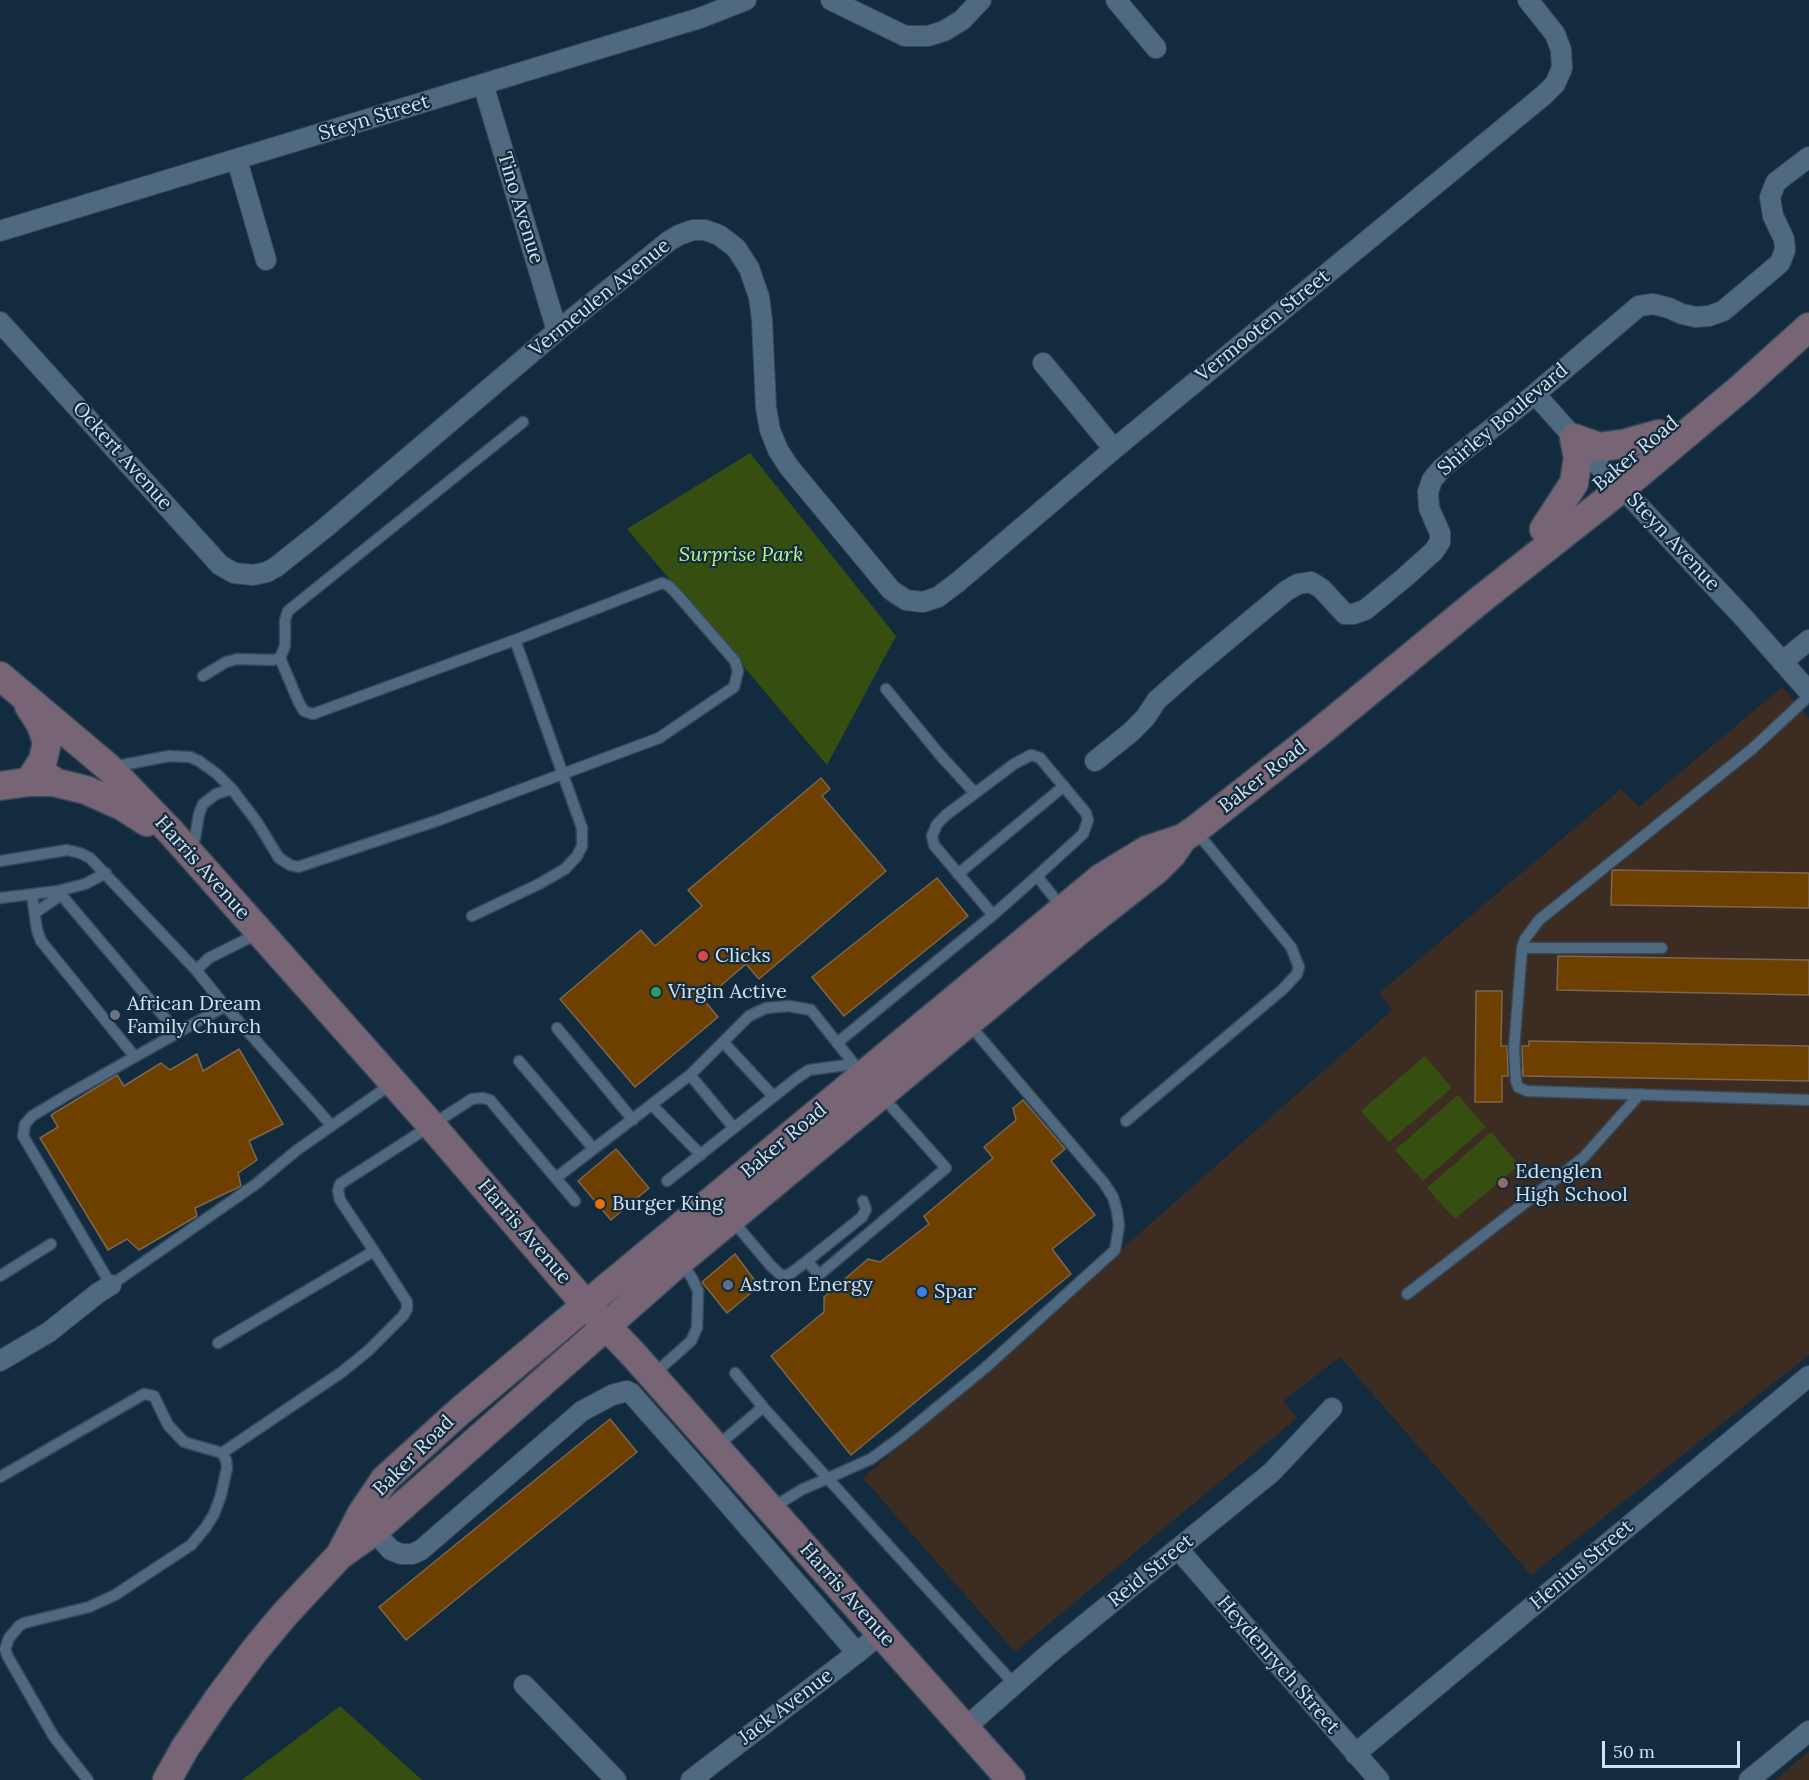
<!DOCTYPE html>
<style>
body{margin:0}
#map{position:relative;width:1809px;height:1780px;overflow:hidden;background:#122b3e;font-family:Lora,serif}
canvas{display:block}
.scale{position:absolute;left:1602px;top:1741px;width:138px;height:27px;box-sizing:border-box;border:3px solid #d2e1ed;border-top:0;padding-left:8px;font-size:18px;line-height:21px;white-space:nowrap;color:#d2e1ed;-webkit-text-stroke:4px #122b3e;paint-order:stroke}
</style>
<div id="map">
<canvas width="1809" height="1780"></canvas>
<div class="scale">50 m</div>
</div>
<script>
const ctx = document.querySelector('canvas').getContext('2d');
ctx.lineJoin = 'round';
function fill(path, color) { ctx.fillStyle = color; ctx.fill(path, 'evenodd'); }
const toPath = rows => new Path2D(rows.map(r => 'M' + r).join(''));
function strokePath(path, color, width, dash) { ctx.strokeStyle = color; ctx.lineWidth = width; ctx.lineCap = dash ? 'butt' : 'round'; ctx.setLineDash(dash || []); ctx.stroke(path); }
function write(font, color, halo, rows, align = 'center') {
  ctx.font = font + ' Lora,serif'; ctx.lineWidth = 4.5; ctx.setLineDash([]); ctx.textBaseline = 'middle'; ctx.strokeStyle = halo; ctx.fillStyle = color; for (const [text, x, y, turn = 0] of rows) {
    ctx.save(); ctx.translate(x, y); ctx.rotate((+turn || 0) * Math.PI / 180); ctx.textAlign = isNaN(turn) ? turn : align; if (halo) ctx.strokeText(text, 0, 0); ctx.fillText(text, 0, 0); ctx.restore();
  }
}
fill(toPath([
 [1782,687,1809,718,1809,1355,1531,1575,1340,1357,1283,1401,1297,1418,1015,1652,863,1478,1392,1010,1379,993,1621,789,1639,807],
 [1809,1751,1809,1780,1775,1780]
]), '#3c2c22');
fill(toPath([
 [750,453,896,636,827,765,627,529],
 [1425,1056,1452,1088,1389,1142,1361,1111],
 [1458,1095,1486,1127,1423,1181,1395,1150],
 [1491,1132,1519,1165,1455,1219,1427,1188],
 [340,1706,422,1780,242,1780]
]), '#364f11');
const building = toPath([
 [821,778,830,789,822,796,886,871,759,979,746,964,704,1000,718,1017,635,1087,560,999,641,930,655,946,702,906,688,890,821,778],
 [1613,870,1809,873,1809,908,1611,905,1612,871,1613,870],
 [937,878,968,916,844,1016,812,977,937,878],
 [1558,956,1809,960,1809,995,1557,990,1558,956],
 [1476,991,1502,991,1501,1046,1507,1046,1508,1076,1502,1076,1502,1102,1475,1102,1476,991],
 [1529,1041,1809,1046,1809,1081,1523,1076,1522,1046,1529,1046,1529,1041],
 [239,1049,283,1124,249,1141,257,1160,238,1173,241,1186,195,1208,197,1216,139,1250,127,1239,108,1250,40,1138,58,1127,51,1115,117,1075,124,1086,161,1063,170,1070,197,1054,203,1071,239,1049],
 [1023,1100,1065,1149,1051,1161,1095,1215,1052,1249,1071,1274,851,1455,771,1356,824,1312,824,1297,868,1259,880,1262,929,1224,924,1216,993,1158,984,1147,1016,1120,1013,1108,1023,1100],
 [616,1149,649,1188,611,1220,578,1181,616,1149],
 [735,1254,759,1286,727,1313,702,1282,735,1254],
 [610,1419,637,1452,406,1640,379,1607,610,1419]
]);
fill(building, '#6e4000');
strokePath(building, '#7e664e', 1.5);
const service = toPath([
 [203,676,226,662,237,659,273,660,280,658,285,646,285,620,288,611,523,422],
 [886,689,940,755,974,792],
 [1809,696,1752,749,1539,920,1525,939,1522,948,1514,1049,1516,1081,1518,1087,1527,1091,1809,1100],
 [112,767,169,756,190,757,199,761,217,774,232,789,257,822,279,858,290,865,298,867,439,820,659,738,734,687,738,671,735,661,675,592,669,586,662,583,515,640,313,714,304,711,299,703,280,658],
 [189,849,195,838,199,814,203,804,216,794,232,789],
 [0,861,67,850,80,853,90,858,196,970,225,1006,69,1094,32,1116,25,1124,23,1136,111,1285,256,1184,297,1150,393,1083],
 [958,874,1064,786],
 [58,891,177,1032],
 [32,895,37,930,41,941,135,1057],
 [0,898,58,891,85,884,106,873],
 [35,913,61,895],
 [993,915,934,845,932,836,937,824,946,815,1014,764,1031,755,1040,758,1086,813,1088,820,1083,834,1037,876,1063,909],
 [472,916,539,884,565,869,577,856,582,846,582,828,515,640],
 [1522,948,1662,948],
 [196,970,209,958,257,934],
 [225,1006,332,1126],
 [557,1028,633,1120],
 [724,1043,773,1096],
 [837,1043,993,915,1037,876],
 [519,1061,593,1148],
 [690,1075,734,1128],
 [652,1105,701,1155],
 [1126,1121,1282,990,1297,974,1299,967,1291,947,1195,830],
 [557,1177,690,1075,749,1016,766,1008,789,1006,811,1010,862,1074],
 [667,1181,797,1078,809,1070,854,1064],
 [863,1201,866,1209,862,1217,807,1261,819,1275,946,1168,881,1095],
 [732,1220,771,1266,782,1276,790,1274,807,1261],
 [374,1251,340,1200,338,1191,340,1184,472,1099,483,1098,490,1100,575,1201],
 [0,1276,51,1244],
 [1407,1294,1583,1158,1640,1094],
 [218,1343,374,1251,407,1302,407,1309,403,1316,369,1350,342,1372,222,1453],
 [653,1375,691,1341,697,1328,698,1291,692,1278,680,1261],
 [763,1407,1015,1685],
 [716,1447,763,1407,735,1373],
 [0,1477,144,1394,154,1396,168,1425,184,1442,222,1453,226,1460,227,1468,221,1495,214,1514,206,1527,191,1545,115,1595,89,1607,24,1623,19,1626,9,1638,5,1649,8,1657,54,1737,88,1780],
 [772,1508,801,1490,871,1459,901,1437,985,1368,1115,1250,1119,1226,1117,1211,1113,1197,1104,1183,968,1023]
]);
const minor = toPath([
 [831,0,905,36,928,36,944,31,962,20,981,0],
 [1116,0,1156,48],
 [483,84,557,331],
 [237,160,266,260],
 [0,231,700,18,746,0],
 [0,322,220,565,234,573,253,575,267,572,276,567,325,528,557,331,669,241,679,235,693,230,705,230,719,235,736,248,749,268,759,297,762,320,766,408,770,430,778,450,789,467,891,590,906,600,923,602,938,597,958,582,1114,449,1544,95,1555,84,1562,68,1561,50,1555,34,1528,0],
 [1043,363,1114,449],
 [1535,394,1608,476,1622,488,1743,617,1809,692],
 [1782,662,1809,640],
 [1095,761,1131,732,1145,718,1157,700,1190,671,1286,591,1298,584,1311,582,1322,589,1345,614,1353,614,1365,610,1404,578,1434,551,1440,542,1440,533,1429,508,1428,492,1432,480,1442,468,1535,394,1639,306,1653,304,1669,308,1682,314,1696,317,1709,316,1723,311,1780,263,1785,250,1784,239,1773,216,1770,197,1776,182,1809,157],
 [0,1361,49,1332,98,1293,111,1285],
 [374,1531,391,1550,401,1554,412,1554,421,1550,582,1411,612,1395,627,1391,631,1393,699,1470,857,1653],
 [1178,1549,1379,1780],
 [524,1685,616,1780],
 [965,1728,1051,1652,1272,1472,1332,1408],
 [1355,1754,1809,1376],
 [691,1780,857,1653,881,1633],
 [1749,1780,1809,1731]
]);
const secondary = toPath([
 [1574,438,1599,447,1623,444,1659,434],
 [1544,529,1574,483,1578,458,1574,438],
 [0,676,109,768,170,831,432,1126,586,1305,633,1354,1011,1780],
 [29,782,43,760,47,742,40,723,29,706],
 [32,782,53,782,86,790,122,806,147,822],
 [0,786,51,779],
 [340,1555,362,1513,385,1479,460,1411,586,1305,1101,878,1147,850,1183,838,1195,830,1317,734,1480,600,1622,488,1741,388,1809,327],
 [167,1780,185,1748,219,1698,255,1650,285,1614,340,1555,374,1531,680,1261,1081,929,1156,870,1172,854,1183,838]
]);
strokePath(service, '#374958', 13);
strokePath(minor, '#374958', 22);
strokePath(secondary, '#374958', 31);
strokePath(service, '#4f6a80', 10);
strokePath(minor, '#4f6a80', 20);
strokePath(secondary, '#776475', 28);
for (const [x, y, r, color] of [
 [703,956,6,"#e0444e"],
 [656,992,6,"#2e9e5b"],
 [115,1015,6,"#6b7280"],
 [1503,1183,6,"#8d6e63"],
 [600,1204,6,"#e8710a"],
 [728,1285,6,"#5c6f8a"],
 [922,1292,6,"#3f7fe0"]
]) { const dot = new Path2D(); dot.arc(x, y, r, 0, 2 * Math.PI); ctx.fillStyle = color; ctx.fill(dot); strokePath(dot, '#122b3e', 2); }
write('20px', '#d2e1ed', '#122b3e', [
 ["Steyn Street",374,118,-17],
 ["Tino Avenue",520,208,73],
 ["Vermeulen Avenue",600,298,-39],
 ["Vermooten Street",1263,326,-39],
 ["Shirley Boulevard",1503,420,-40],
 ["Baker Road",1636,454,-40],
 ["Ockert Avenue",122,456,48],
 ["Steyn Avenue",1673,542,47],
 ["Baker Road",1263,777,-38],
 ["Harris Avenue",202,868,48],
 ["Baker Road",784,1141,-40],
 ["Harris Avenue",524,1232,49],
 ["Baker Road",414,1456,-45],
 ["Henius Street",1582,1565,-40],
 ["Reid Street",1151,1571,-39],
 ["Harris Avenue",847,1595,48],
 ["Heydenrych Street",1278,1665,49],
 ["Jack Avenue",786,1707,-37]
]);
write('italic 20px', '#c1f487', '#122b3e', [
 ["Surprise Park",741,555]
]);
write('20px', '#d2e1ed', '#122b3e', [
 ["Clicks",715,956],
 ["Virgin Active",668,992],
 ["African Dream",127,1004],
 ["Family Church",127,1027],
 ["Edenglen",1515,1172],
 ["High School",1515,1195],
 ["Burger King",612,1204],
 ["Astron Energy",740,1285],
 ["Spar",934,1292]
], 'left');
</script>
